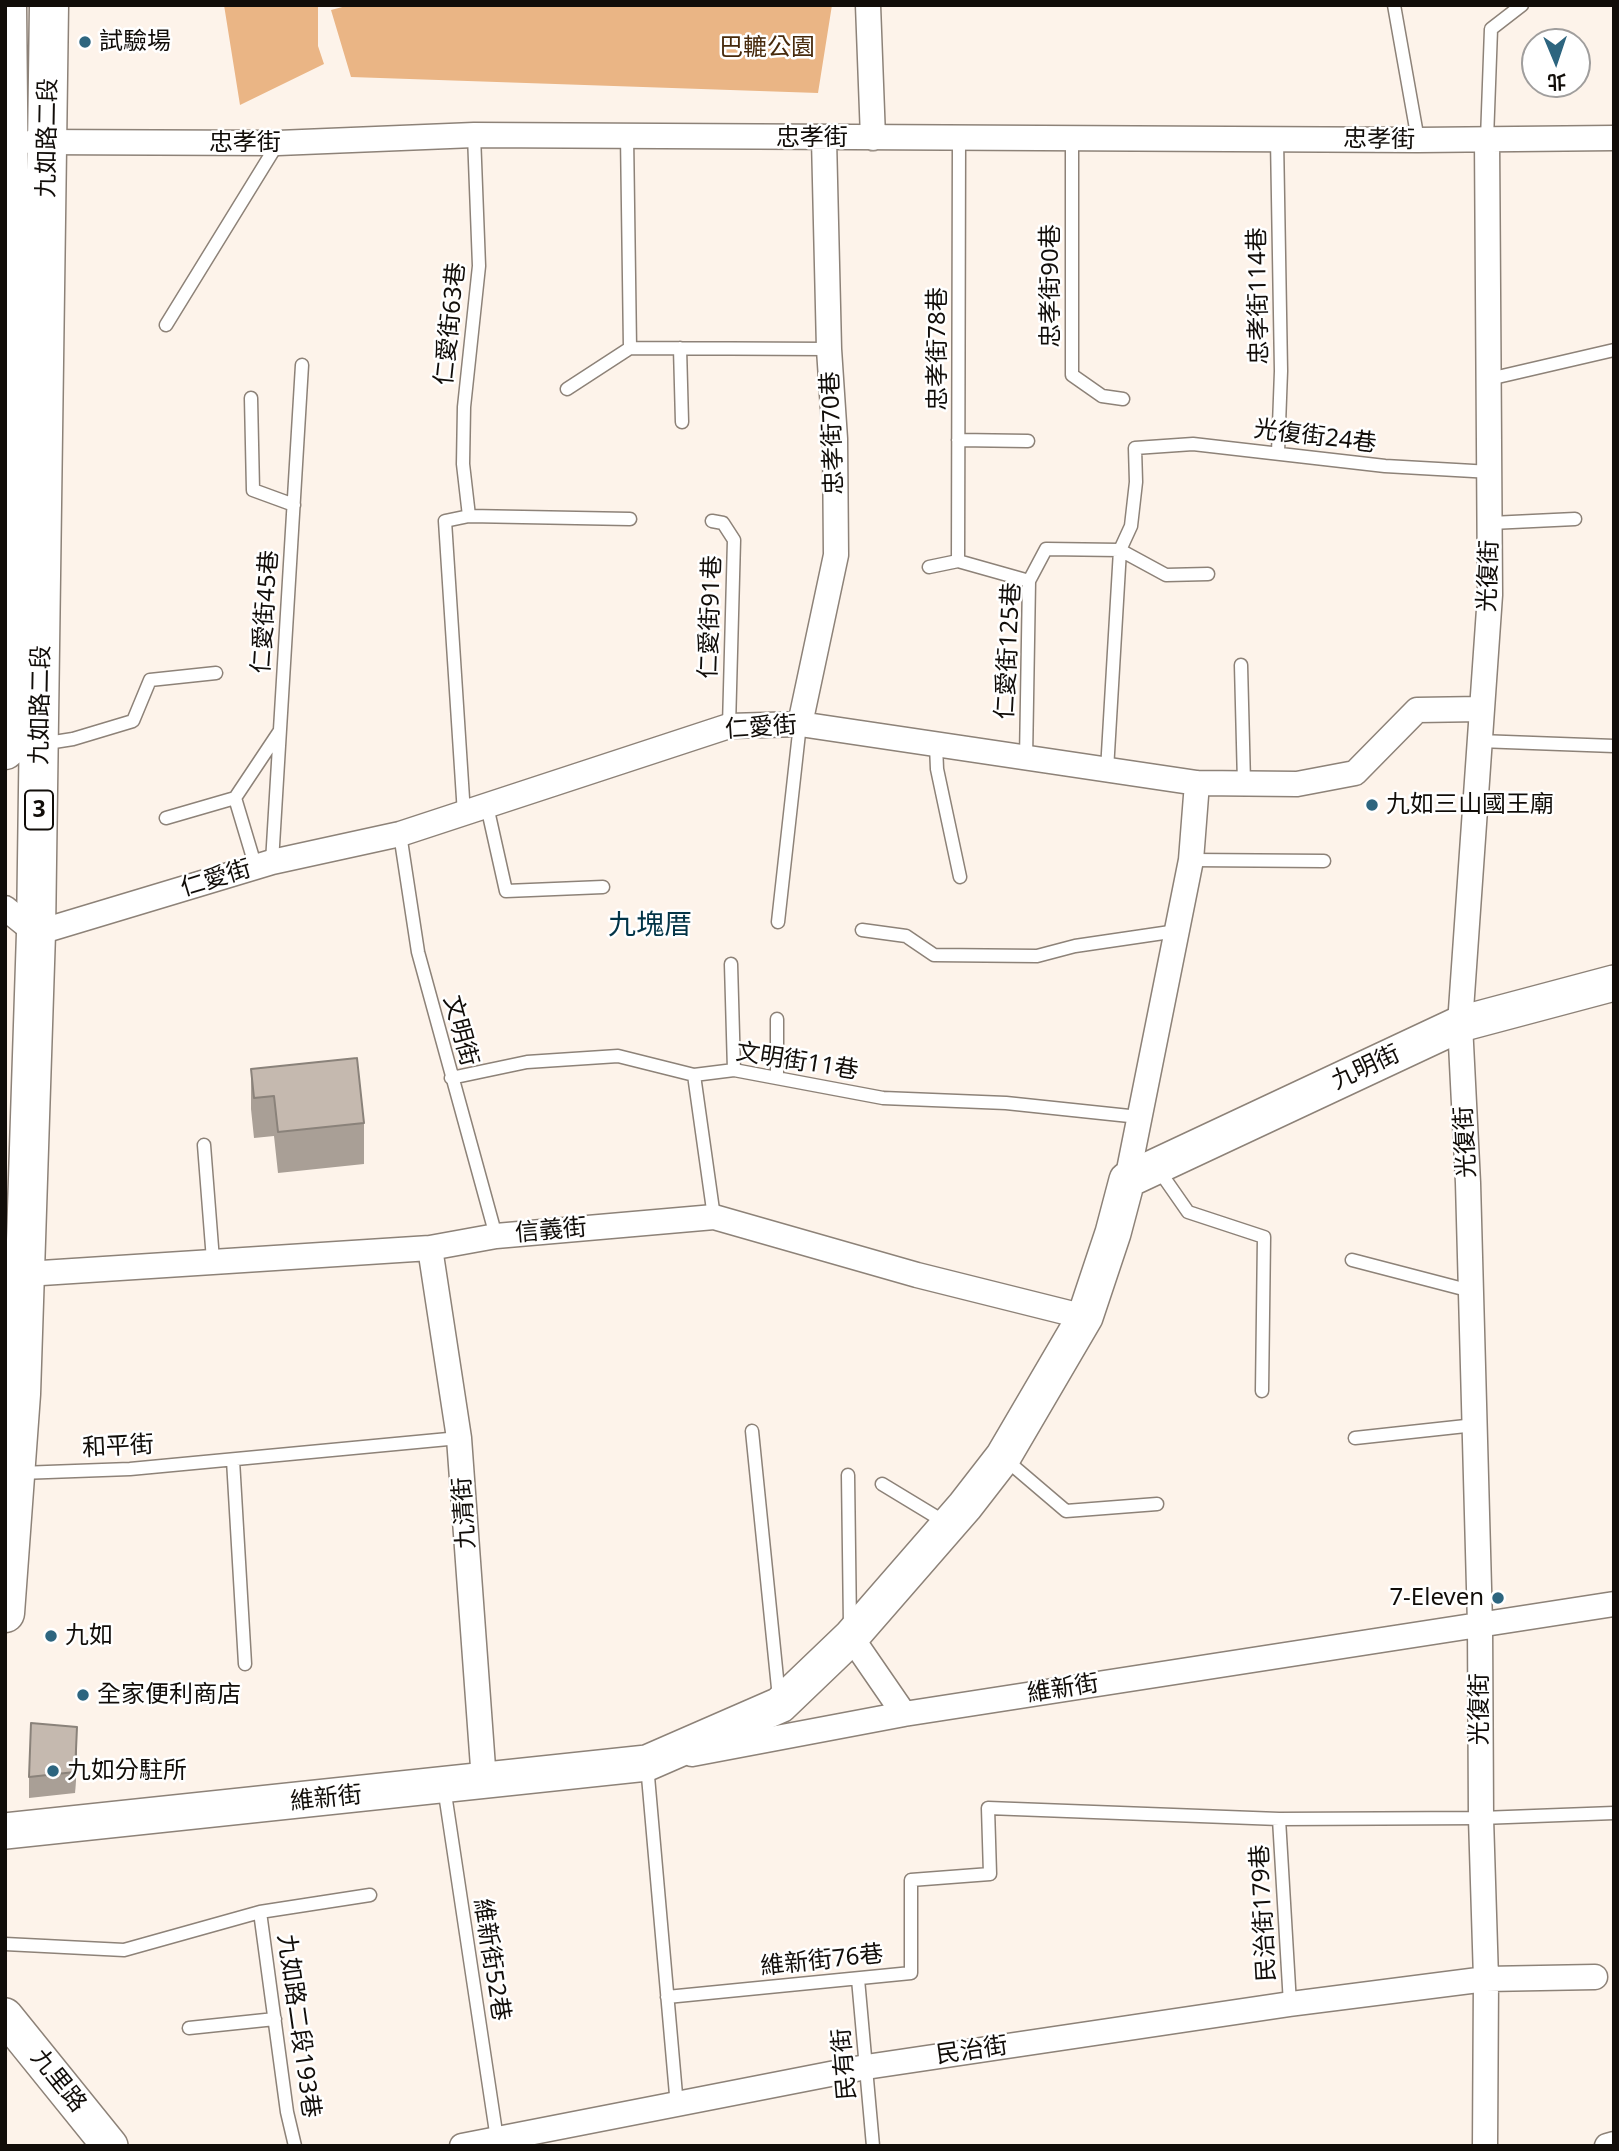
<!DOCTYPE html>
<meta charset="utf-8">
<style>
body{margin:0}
#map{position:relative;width:1619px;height:2151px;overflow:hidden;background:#fdf3ea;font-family:"Noto Sans","Noto Sans TC",sans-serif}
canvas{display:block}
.frame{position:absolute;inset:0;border:7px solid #110d09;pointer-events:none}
.north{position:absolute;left:1521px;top:28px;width:70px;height:70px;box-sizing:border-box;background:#fff;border:2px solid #a09e9d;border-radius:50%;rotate:178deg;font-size:19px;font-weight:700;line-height:28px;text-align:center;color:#110d09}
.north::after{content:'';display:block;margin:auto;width:24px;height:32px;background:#2d657f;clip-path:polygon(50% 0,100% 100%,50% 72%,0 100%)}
</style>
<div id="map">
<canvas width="1619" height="2151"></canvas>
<div class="frame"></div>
<div class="north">北</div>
</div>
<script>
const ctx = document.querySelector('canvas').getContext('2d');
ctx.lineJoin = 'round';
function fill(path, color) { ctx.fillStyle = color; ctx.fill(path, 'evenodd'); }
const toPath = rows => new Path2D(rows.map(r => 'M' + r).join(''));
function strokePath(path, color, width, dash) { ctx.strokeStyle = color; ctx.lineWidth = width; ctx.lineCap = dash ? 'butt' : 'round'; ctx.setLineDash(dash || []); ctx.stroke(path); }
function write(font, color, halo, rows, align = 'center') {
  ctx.font = font + ' "Noto Sans","Noto Sans TC",sans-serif'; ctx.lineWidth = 5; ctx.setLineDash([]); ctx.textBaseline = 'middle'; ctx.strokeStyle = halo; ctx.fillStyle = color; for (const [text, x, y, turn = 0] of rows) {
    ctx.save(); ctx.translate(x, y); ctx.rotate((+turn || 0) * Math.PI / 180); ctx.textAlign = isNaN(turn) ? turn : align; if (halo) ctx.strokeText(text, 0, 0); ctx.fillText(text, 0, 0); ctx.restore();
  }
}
fill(toPath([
 [224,5,318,5,318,46,324,64,240,105],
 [350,5,832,5,818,93,351,77,331,10]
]), '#eab585');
const lane = toPath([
 [1394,5,1418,140],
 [627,135,630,348],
 [1072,138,1072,375,1102,396,1123,399],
 [1277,139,1281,371,1278,452],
 [1487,139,1491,29,1522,5],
 [166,325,278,143],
 [680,348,682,422],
 [1489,379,1614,350],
 [567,389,630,348,829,349],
 [251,398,253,490,294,505],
 [958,440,1028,441],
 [469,516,463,464,464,407,479,266,474,135],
 [712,521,723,523,734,540,729,726],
 [1491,523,1575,519],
 [958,561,959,138],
 [929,567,958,561,1029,581],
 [1241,665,1244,783],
 [1479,741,1614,746],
 [41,744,73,739,133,721,150,680,216,673],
 [936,745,937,769,960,877],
 [1026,759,1029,581,1046,549,1120,550,1166,575,1208,574],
 [1107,770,1120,550,1131,526,1136,482,1135,448,1193,444,1385,466,1491,472],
 [487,806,506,891,603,887],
 [464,814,445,521,469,516,630,519],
 [166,818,235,798],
 [400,834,418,952,496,1236],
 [1191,860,1324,861],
 [272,862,302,365],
 [256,868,235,798,279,732],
 [778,922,800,724],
 [862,930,906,936,934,955,1037,956,1075,946,1177,931],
 [731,964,734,1070],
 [694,1075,714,1217],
 [451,1078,527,1062,618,1056,694,1075,734,1070,883,1098,1006,1103,1139,1117],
 [777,1078,777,1019],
 [204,1145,213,1260],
 [1158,1169,1188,1212,1264,1237,1262,1391],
 [1352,1260,1471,1291],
 [752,1431,779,1698],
 [1355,1438,1475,1425],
 [1005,1459,1066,1511,1157,1504],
 [233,1460,245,1664],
 [20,1473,130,1469,459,1438],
 [848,1475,850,1626],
 [882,1484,948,1524],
 [647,1765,677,2106],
 [444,1787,497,2139],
 [1279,1819,1290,2004],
 [260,1912,287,2112,295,2146],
 [5,1944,124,1950,260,1912,370,1895],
 [858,1979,873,2146],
 [667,1997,911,1973,911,1880,990,1874,988,1808,1279,1819,1481,1818,1614,1813],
 [189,2028,275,2019]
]);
const street = toPath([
 [868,5,873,138],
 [33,142,278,143,474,135,1418,140,1614,138],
 [800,724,836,555,835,439,829,349,824,139],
 [5,908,36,933,272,862,400,834,729,726,800,724,1197,783,1297,784,1355,773,1417,710,1481,709],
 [1127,1180,1191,860,1197,783],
 [430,1248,459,1438,484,1781],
 [5,1273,26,1274,430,1248,496,1236,714,1217,917,1275,1085,1317],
 [851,1637,904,1714],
 [692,1754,904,1714,1614,1604],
 [462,2146,866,2067,1290,2004,1486,1979,1595,1977],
 [1485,2146,1486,1979,1481,1818,1480,1624,1468,1183,1460,1024,1490,595,1487,139],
 [1607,2146,1614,2144]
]);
const secondary = toPath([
 [5,1831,647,1763,780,1705,851,1637,965,1506,1003,1457,1085,1317,1113,1233,1127,1180,1460,1024,1614,983],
 [5,2016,110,2146]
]);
const primary = toPath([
 [5,750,10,298,7,5],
 [5,1613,21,1394,36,933,49,5]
]);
strokePath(lane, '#8d8278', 15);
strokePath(street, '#8d8278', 27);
strokePath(secondary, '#8d8278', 38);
strokePath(primary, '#8d8278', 41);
strokePath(lane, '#fff', 12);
strokePath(street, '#fff', 24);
strokePath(secondary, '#fff', 35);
strokePath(primary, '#fff', 38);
fill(toPath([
 [251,1069,364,1123,364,1164,278,1173,274,1136,254,1138,251,1109],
 [77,1748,75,1793,29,1798,29,1777]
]), '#a99f96');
fill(toPath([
 [77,1727,77,1748,75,1793,75,1772]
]), '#8a827a');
const building = toPath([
 [357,1058,364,1123,278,1132,274,1096,254,1098,251,1069,357,1058],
 [31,1723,77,1727,75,1772,29,1777,31,1723]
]);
fill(building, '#c5b9af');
strokePath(building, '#8a827a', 2);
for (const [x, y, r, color] of [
 [85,42,7,"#2d657f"],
 [1372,805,7,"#2d657f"],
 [1498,1598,7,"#2d657f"],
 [51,1636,7,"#2d657f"],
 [83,1695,7,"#2d657f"],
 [53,1771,7,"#2d657f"]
]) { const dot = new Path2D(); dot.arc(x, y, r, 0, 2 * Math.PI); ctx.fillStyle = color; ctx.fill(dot); strokePath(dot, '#fff', 2.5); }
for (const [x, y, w] of [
 [39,810,28]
]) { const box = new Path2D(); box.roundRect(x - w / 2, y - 19.5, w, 39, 5); ctx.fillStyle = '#fff'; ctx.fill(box); strokePath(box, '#110d09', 2); }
write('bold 23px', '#110d09', null, [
 ["3",39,810]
]);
write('24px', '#110d09', '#fff', [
 ["試驗場",99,42],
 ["九如三山國王廟",1386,805],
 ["7-Eleven",1484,1598,"right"],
 ["九如",65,1636],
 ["全家便利商店",97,1695],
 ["九如分駐所",67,1771]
], 'left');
write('24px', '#472a0c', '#fff', [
 ["巴轆公園",767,48]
]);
write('24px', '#110d09', '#fff', [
 ["九如路二段",48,138,-89],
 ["忠孝街",812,138],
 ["忠孝街",1379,140,1],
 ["忠孝街",245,143],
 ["忠孝街90巷",1051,286,-90],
 ["忠孝街114巷",1259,296,-91],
 ["仁愛街63巷",451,324,-84],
 ["忠孝街78巷",938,349,-90],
 ["忠孝街70巷",833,433,-92],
 ["光復街24巷",1315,437,7],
 ["光復街",1489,576,-88],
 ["仁愛街45巷",266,612,-86],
 ["仁愛街91巷",711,617,-88],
 ["仁愛街125巷",1009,651,-87],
 ["九如路二段",41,705,-89],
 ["仁愛街",761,728,-4],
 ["仁愛街",216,879,-17],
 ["文明街",460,1031,75],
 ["文明街11巷",797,1062,9],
 ["九明街",1366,1068,-25],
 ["光復街",1466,1142,-93],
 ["信義街",551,1231,-5],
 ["和平街",118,1447,-3],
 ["九清街",465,1513,-94],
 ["維新街",1063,1689,-9],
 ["光復街",1480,1709,-90],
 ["維新街",326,1799,-6],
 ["民治街179巷",1264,1913,-93],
 ["維新街52巷",491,1960,81],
 ["維新街76巷",822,1961,-6],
 ["九如路二段193巷",298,2026,82],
 ["民治街",972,2051,-8],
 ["民有街",845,2064,-95],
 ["九里路",58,2081,51]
]);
write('28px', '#023447', '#fff', [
 ["九塊厝",650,926]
]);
</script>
